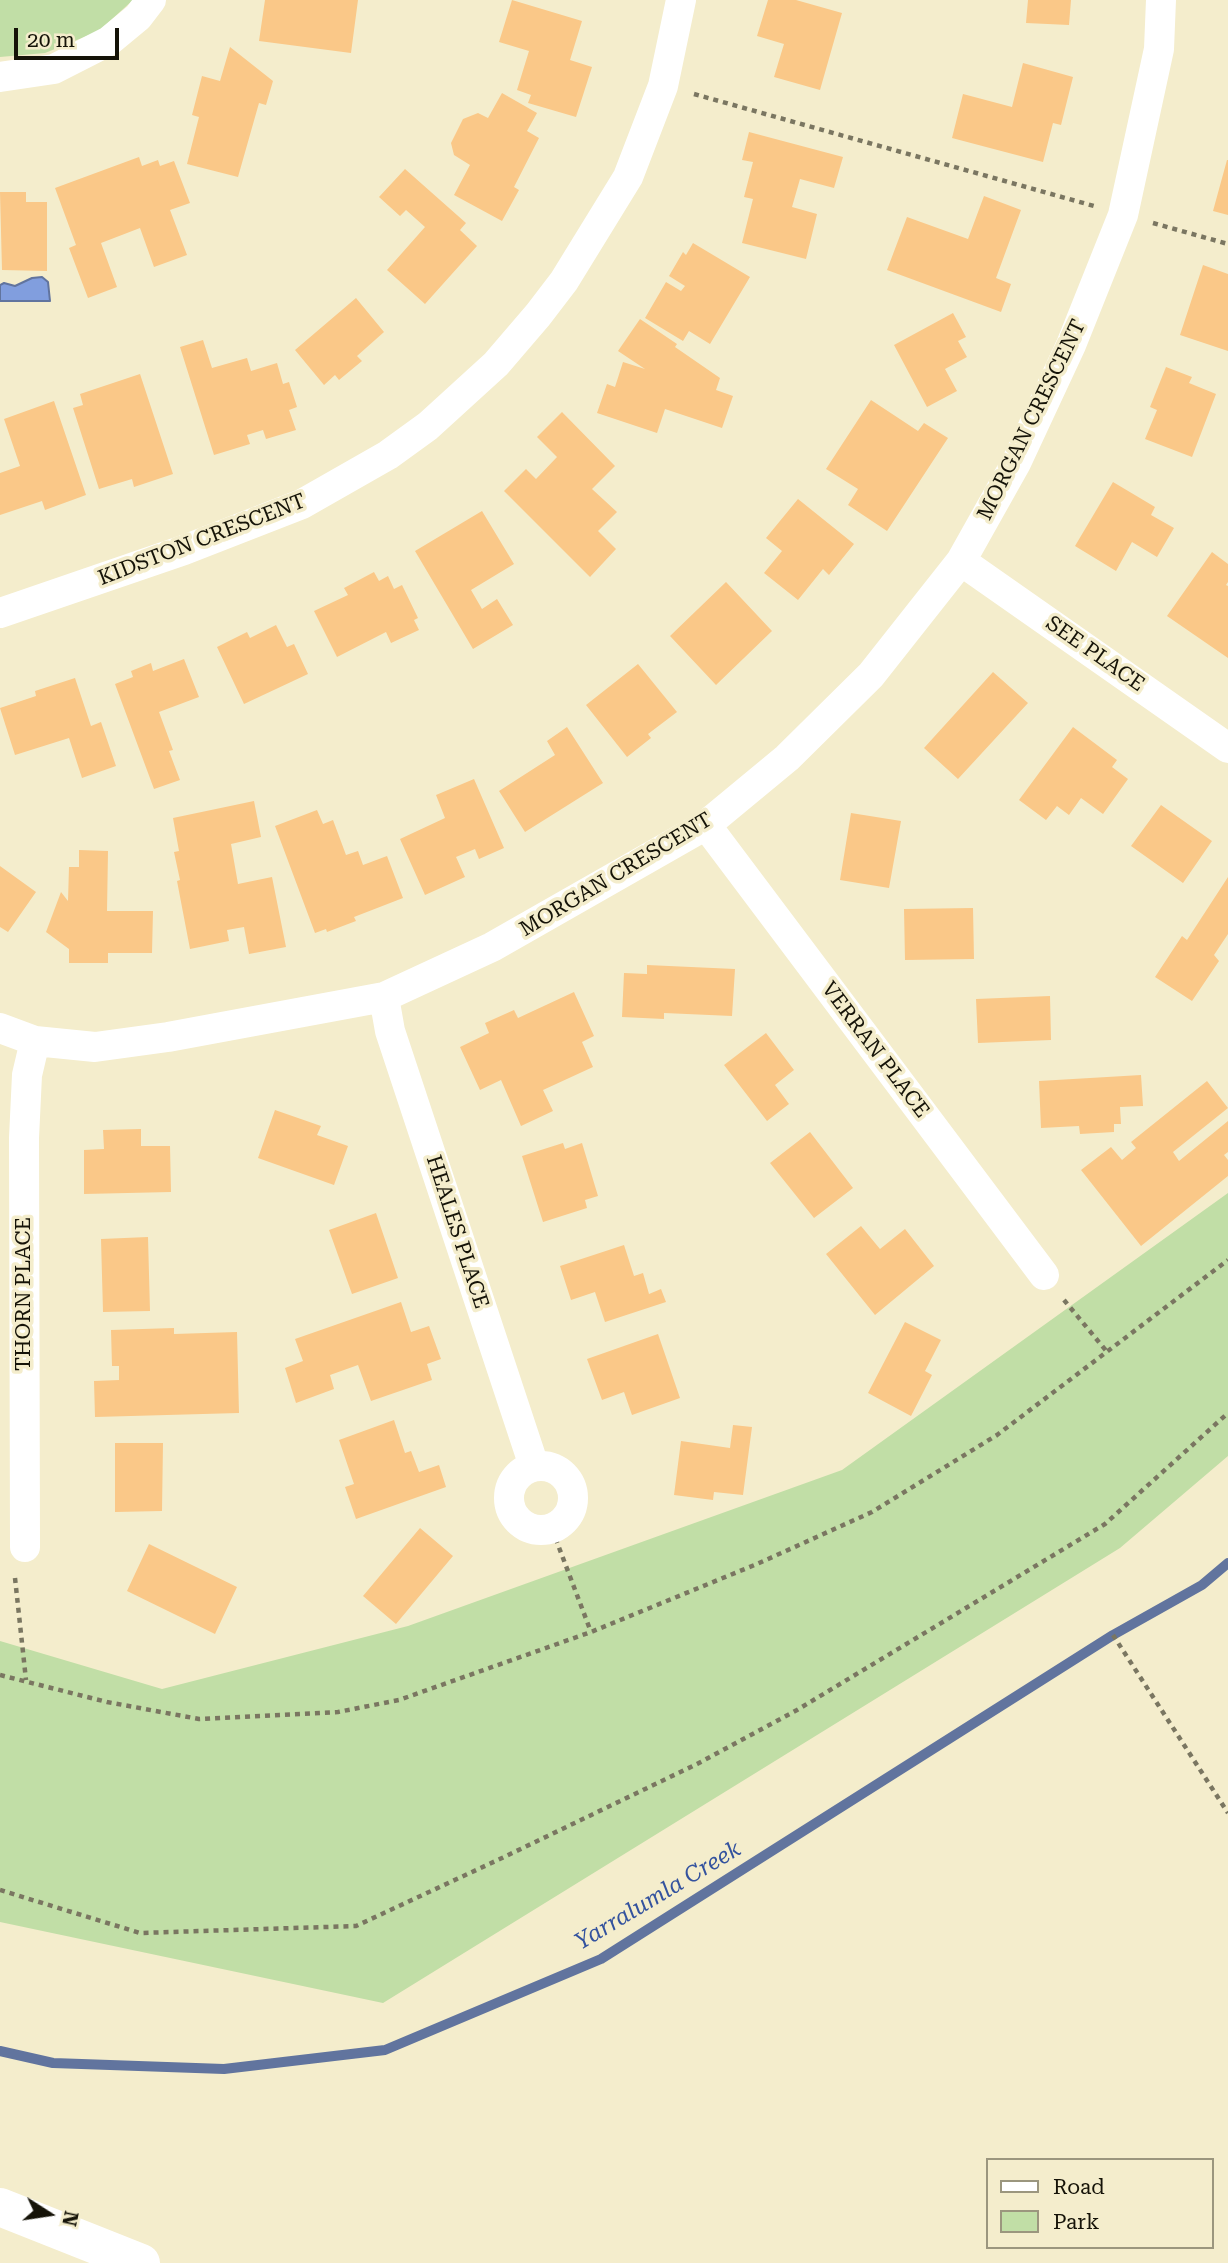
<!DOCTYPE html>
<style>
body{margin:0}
#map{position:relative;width:1228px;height:2263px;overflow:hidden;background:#f4edcc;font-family:"Roboto Serif",serif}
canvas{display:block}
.legend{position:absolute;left:986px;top:2158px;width:228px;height:91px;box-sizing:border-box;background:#f4edcc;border:2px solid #9b967e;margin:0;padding:9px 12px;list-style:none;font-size:21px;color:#151308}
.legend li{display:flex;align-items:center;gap:14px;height:35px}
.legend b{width:35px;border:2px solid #9b967e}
.north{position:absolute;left:14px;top:2179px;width:70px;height:70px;-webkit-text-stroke:5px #f4edcc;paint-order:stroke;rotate:102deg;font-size:19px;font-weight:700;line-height:28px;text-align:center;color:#151308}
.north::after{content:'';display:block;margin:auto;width:24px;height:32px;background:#151308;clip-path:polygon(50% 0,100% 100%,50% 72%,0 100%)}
.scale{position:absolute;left:14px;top:28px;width:105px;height:32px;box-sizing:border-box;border:4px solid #151308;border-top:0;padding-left:9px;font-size:21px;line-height:24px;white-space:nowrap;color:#151308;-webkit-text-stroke:5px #f4edcc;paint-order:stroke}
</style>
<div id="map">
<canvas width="1228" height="2263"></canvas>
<ul class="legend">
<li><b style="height:9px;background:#fff"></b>Road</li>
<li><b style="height:19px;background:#c1dea6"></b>Park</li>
</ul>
<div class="north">N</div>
<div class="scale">20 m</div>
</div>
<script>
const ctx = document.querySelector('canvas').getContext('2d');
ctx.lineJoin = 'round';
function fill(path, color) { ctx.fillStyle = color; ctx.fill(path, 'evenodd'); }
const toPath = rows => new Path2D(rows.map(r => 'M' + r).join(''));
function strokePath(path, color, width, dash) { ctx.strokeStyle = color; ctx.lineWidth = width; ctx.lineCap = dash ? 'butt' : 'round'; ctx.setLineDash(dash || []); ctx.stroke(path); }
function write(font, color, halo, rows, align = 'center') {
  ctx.font = font + ' "Roboto Serif",serif'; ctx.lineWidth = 7; ctx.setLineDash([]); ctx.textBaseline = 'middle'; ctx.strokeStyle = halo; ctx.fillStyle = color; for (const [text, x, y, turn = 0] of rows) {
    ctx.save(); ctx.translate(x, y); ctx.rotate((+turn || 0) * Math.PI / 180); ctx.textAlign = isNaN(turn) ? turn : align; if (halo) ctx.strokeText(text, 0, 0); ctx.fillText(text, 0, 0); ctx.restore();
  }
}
fill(toPath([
 [0,0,133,0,99,31,45,53,0,57],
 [1228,1193,1228,1456,1120,1548,383,2003,0,1922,0,1641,162,1689,408,1626,842,1470]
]), '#c1dea6');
const water = toPath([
 [42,277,48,282,50,301,0,301,0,285,4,283,15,286,32,278,42,277]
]);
fill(water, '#819ede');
strokePath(water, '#61749e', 2);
strokePath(toPath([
 [0,2051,53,2063,224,2069,385,2050,601,1959,1113,1635,1202,1585,1228,1563]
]), '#61749e', 10);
fill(toPath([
 [265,0,358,0,351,53,259,41],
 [512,0,582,21,570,60,592,67,576,117,528,103,531,95,517,90,529,51,499,42],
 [768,0,796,0,842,13,820,90,774,77,784,44,757,36],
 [1028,0,1071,0,1069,25,1026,23],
 [230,47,273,81,266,105,259,103,238,177,187,164,199,117,192,115,202,76,220,81],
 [1023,63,1073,77,1061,125,1053,123,1043,162,952,138,963,94,1012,107],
 [502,93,537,113,527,131,539,138,514,187,519,190,502,221,454,195,470,165,454,155,451,143,463,119,478,113,488,118],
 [749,132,843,157,834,188,800,179,792,207,817,214,806,259,742,243,753,199,744,197,753,162,742,160],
 [139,157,142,166,158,160,160,166,174,161,190,203,170,210,187,255,154,267,140,228,101,243,117,287,88,298,69,248,76,245,55,188],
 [1227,160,1228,160,1228,215,1213,211],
 [405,169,466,223,460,230,477,246,425,304,387,270,425,227,406,210,400,216,379,197],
 [0,192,26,192,26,202,47,202,47,271,2,270],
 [984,196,1021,210,996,278,1011,284,1001,312,887,270,907,217,968,239],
 [693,243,750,277,710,344,689,331,683,341,645,318,666,282,681,291,685,286,669,276,683,252,686,255],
 [1203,265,1228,274,1228,351,1180,335],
 [356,298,384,332,357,356,362,361,339,380,335,375,324,385,295,350],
 [953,313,966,337,958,341,967,357,945,369,957,391,927,407,894,345],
 [640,319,677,344,675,347,720,378,716,390,733,396,722,428,665,409,657,433,597,413,607,384,615,387,623,362,645,369,618,351],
 [203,340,212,368,247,358,251,371,277,363,283,384,289,382,297,407,289,410,296,430,266,439,263,430,247,435,250,444,214,455,180,347],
 [1166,367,1192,377,1189,383,1216,394,1192,457,1145,439,1157,410,1150,407],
 [140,374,173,474,134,487,132,479,99,489,73,408,83,405,80,394],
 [871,400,918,431,924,423,948,438,887,531,848,505,858,489,826,469],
 [54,401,86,495,45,510,42,501,0,515,0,473,20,466,4,419],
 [562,412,615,466,592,489,617,512,598,531,616,549,590,577,504,491,526,469,536,479,557,457,537,437],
 [1113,482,1155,507,1151,515,1174,528,1157,557,1132,542,1116,571,1075,546],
 [798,499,854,544,829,575,823,569,798,600,764,573,782,551,766,538],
 [482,511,514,564,471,590,482,609,497,599,513,625,473,649,415,551],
 [1212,552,1228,564,1228,582,1226,585,1228,586,1228,658,1167,616],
 [374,572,379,581,388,576,394,589,402,585,418,618,414,620,419,630,391,643,386,632,337,657,314,611,348,595,344,588],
 [726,582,772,631,716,685,670,636],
 [276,625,287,647,294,644,308,674,244,704,217,647,247,632,250,638],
 [184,659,199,697,159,712,173,750,169,751,180,780,154,789,115,684,133,677,131,671,151,663,153,671],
 [638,664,677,712,648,734,651,738,627,757,586,705],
 [993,672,1028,703,958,779,924,748],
 [75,678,91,726,101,722,116,766,82,778,69,738,15,755,0,708,36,696,35,691],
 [567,727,603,783,525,832,499,791,555,755,547,741],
 [1073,727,1117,760,1112,767,1128,779,1103,814,1081,798,1069,815,1057,806,1046,820,1019,800],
 [474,779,504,848,479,859,475,849,456,857,465,877,425,895,400,839,445,818,436,795],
 [254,801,261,837,231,844,238,884,272,877,286,947,249,954,244,927,227,930,229,941,190,949,177,881,180,880,174,852,179,851,173,818],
 [1161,805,1212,841,1183,883,1131,846],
 [317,810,323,824,333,820,346,855,358,851,363,865,387,856,403,898,354,917,356,921,327,932,326,929,315,933,275,826],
 [851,813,901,821,889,888,840,880],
 [79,850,108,851,107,911,153,911,152,953,108,953,108,963,69,963,69,949,46,932,61,892,68,901,69,867,79,867],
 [0,866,36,892,8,932,0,927],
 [1228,877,1228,934,1214,955,1219,961,1192,1001,1155,977,1182,936,1187,940],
 [973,908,974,959,905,960,904,909],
 [647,965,735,969,732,1016,664,1013,664,1019,622,1017,624,973,647,974],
 [574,992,594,1036,582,1042,593,1067,543,1090,553,1111,521,1126,501,1080,480,1090,460,1047,489,1033,485,1023,514,1010,518,1018],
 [1050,996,1051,1040,978,1043,976,999],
 [766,1033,794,1070,775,1085,789,1104,767,1121,724,1065],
 [1141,1075,1143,1106,1120,1107,1121,1124,1114,1124,1114,1132,1080,1134,1079,1126,1041,1128,1039,1081],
 [1207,1081,1228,1108,1173,1152,1179,1161,1228,1121,1228,1152,1224,1155,1228,1160,1228,1176,1141,1246,1081,1170,1111,1147,1122,1160,1136,1148,1131,1142],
 [275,1110,321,1126,317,1135,348,1146,334,1185,258,1158],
 [141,1129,141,1146,170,1146,171,1192,84,1194,84,1150,104,1149,103,1130],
 [810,1132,853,1188,814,1218,770,1163],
 [563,1143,565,1149,582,1143,598,1196,585,1200,587,1208,543,1222,522,1156],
 [376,1213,398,1278,352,1294,329,1230],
 [861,1226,880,1249,905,1229,934,1266,875,1315,826,1254],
 [148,1237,150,1311,103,1312,101,1239],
 [624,1245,634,1276,643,1273,649,1294,661,1289,666,1302,605,1322,595,1292,571,1300,560,1266],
 [401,1302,411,1332,429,1326,441,1359,427,1364,432,1380,371,1401,358,1365,330,1375,334,1389,296,1403,285,1368,303,1361,295,1339],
 [905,1322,941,1340,925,1371,932,1375,911,1416,868,1393],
 [174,1328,174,1334,237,1332,239,1413,95,1417,94,1381,119,1380,119,1366,112,1366,111,1330],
 [658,1334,680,1398,632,1415,624,1392,602,1400,587,1359],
 [394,1420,405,1453,411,1451,419,1472,439,1465,446,1487,356,1519,345,1487,354,1484,339,1440],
 [733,1425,752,1427,743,1495,714,1492,713,1500,674,1495,681,1441,730,1448],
 [115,1443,163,1443,162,1511,115,1512],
 [420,1528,453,1556,396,1624,363,1596],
 [149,1544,237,1587,215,1634,127,1591]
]), '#fac888');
strokePath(toPath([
 [694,94,1094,206],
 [1153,223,1228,244],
 [1064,1300,1108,1353],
 [552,1529,591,1632],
 [15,1578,26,1680],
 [1113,1635,1228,1813],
 [0,1675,107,1702,199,1719,338,1712,399,1700,591,1632,757,1564,872,1512,997,1435,1228,1260],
 [0,1890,140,1933,356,1926,502,1858,697,1764,797,1710,1105,1524,1228,1413]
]), '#7a7661', 4.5, [5, 5]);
strokePath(toPath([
 [0,77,54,69,109,41,138,17,151,0],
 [961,561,1228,748],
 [0,613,184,550,302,504,388,455,428,426,496,364,538,315,564,281,628,177,663,86,681,0],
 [706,825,1044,1275],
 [384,997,390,1031,534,1466],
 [0,1028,35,1041,95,1047,168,1037,384,997,492,947,706,825,787,758,871,675,961,561,1016,463,1071,345,1123,215,1159,49,1161,0],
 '509 1498a32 32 0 1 1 64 0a32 32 0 1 1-64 0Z',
 [25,1547,24,1138,27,1075,35,1041]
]), '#fff', 30);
strokePath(toPath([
 [0,2207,141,2263]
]), '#fff', 38);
write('21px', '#151308', '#f4edcc', [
 ["MORGAN CRESCENT",1032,420,-64],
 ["KIDSTON CRESCENT",202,540,-21],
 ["SEE PLACE",1095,654,35],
 ["MORGAN CRESCENT",616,875,-31],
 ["VERRAN PLACE",875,1050,53],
 ["HEALES PLACE",457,1232,72],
 ["THORN PLACE",24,1294,-90]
]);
write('italic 23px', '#33529e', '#f4edcc', [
 ["Yarralumla Creek",658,1896,-31]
]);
</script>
